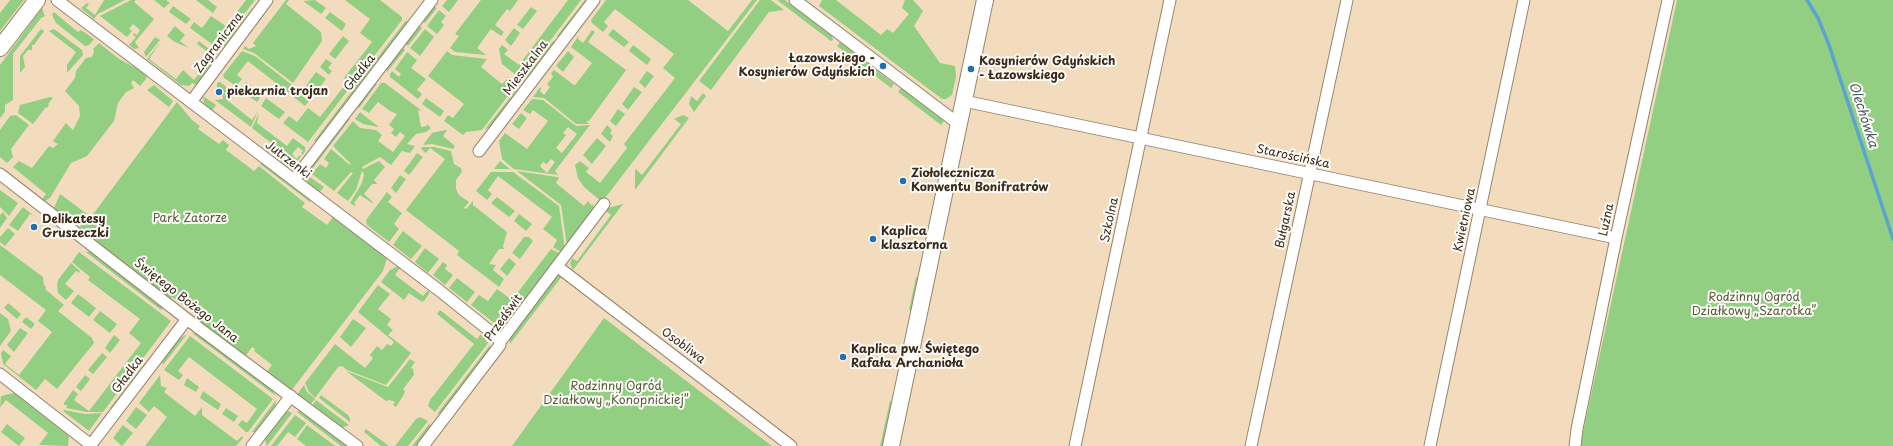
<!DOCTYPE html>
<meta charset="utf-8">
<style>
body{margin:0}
canvas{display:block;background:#f2dcbd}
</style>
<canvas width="1893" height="446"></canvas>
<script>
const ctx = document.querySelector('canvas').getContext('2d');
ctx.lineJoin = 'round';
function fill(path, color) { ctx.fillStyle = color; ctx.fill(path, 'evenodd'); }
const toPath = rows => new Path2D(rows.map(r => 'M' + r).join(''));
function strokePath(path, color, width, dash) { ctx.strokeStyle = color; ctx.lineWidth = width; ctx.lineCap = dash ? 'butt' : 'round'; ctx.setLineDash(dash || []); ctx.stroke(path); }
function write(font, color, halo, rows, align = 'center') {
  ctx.font = font + ' "Playpen Sans",sans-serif'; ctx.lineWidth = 4; ctx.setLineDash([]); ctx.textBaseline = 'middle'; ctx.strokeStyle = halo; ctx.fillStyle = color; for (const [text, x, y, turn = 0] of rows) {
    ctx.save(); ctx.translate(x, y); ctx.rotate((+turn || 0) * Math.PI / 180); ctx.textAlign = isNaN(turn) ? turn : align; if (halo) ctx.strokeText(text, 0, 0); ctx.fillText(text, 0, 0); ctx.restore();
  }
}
fill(toPath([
 [10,0,24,0,0,31,0,13],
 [104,0,125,0,98,14,94,19,81,8,87,3,89,4,86,8,95,15],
 [131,0,136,0,134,2,154,19,135,42,139,48,134,49,129,45,136,37,133,35,134,33,137,35,140,30,133,24,129,29,132,31,127,37,100,16],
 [154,0,166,0,170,3,164,8],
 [196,0,208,0,217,7,213,13],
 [246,0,255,0,219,47,216,47,190,28,194,22,202,28,211,16,226,26],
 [259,0,263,0,227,46,223,46],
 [286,0,289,0,286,4,321,32,322,41,293,83,254,53,243,49,245,46,249,49,256,46,253,43],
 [315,0,326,8,321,14,303,1],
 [345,0,380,0,402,17,402,20,308,142,283,123,289,116,297,122,308,108,320,117,348,81,344,78,372,42,360,33,370,19],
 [447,0,458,0,449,12,442,6],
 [481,0,518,0,510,11,507,9,495,25,504,32,501,36,491,29,477,48,486,55,455,52,450,48,459,36,455,34],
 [568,0,581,0,522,78,520,78,502,64,499,49,502,45,508,50,504,54,519,65],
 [585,0,589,0,560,38,557,36],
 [606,0,688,0,728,31,752,0,757,0,602,202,584,187,578,178,575,165,580,161,589,168,586,172,600,183,627,148,624,144,675,78,663,68,674,54,615,9,604,22,608,26,603,32,592,23,591,20],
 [760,0,771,0,784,10,769,12,711,90,699,81],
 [777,0,785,0,832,36,833,40,831,41],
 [822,0,836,0,881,35,887,29,893,33,909,14,902,8,905,0,913,0,923,11,914,26,940,63,955,66,956,77,952,95,946,99,942,99,819,6],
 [1677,0,1893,0,1893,446,1580,446],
 [173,6,191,19,186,24,169,12],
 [433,6,437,8,425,23,422,21],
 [531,7,537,11,523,29,517,25],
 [42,8,45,16,41,18,13,54,13,100,5,105,5,112,0,118,0,65],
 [439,10,446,16,441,22,444,25,437,34,427,26],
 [54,12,78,32,81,30,94,39,89,45,85,46,56,23,52,15],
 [330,12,346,24,342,31,325,18],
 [407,19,406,26,318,141,314,141],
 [418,25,422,28,408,46,404,43],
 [175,26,185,35,180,41,189,48,175,42,167,36],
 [514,28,520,33,511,46,505,40],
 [41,29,44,31,34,45,32,45,32,50,28,50,23,56,25,67,20,73,20,56],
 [54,29,82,50,83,55,67,73,67,65,76,52,49,31],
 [425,29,434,37,420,56,410,48],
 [613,29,629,42,624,47,608,35],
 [592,30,595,32,588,42,626,70,589,121,586,121,589,124,576,124,544,98,533,97,540,87,541,89,540,91,544,95,550,87,547,84,553,77,551,73,554,70,574,85,576,84,592,63,571,47,579,35,578,39,583,43],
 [343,36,349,41,335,59,329,54],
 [155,37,160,40,146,57,144,52],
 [161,41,149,59,176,79,183,70,194,80,213,56,197,44,199,41,213,52,215,62,197,85,192,83,189,86,181,85,147,59],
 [553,41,556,44,531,77,526,77],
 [840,42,894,84,891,88,837,46],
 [99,43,119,59,147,74,146,79,140,86,133,80,131,83,134,88,126,92,118,103,114,121,87,156,71,163,50,198,43,202,41,201,46,194,13,167,19,161,32,168,49,146,53,148,58,144,53,141,66,123,73,130,80,116,79,106,65,91,75,78,76,71,86,58,92,57,94,52,93,49],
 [633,45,651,59,647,65,629,51],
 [402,47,405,50,387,72,387,66],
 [242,51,255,56,297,89,296,91,309,101,305,106,248,61,237,75,242,79,236,86,224,78,223,75],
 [447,51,452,55,487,59,481,67,502,84,509,77,516,82,517,84,482,130,466,132,463,135,444,121,448,115,453,118,464,104,428,76],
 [568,51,574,57,563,72,556,66],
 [407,52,417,60,411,68,426,79,417,90,422,94,418,99,390,77,390,74,392,71,399,77,401,74,395,69],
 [326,59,332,63,328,68,332,71,329,75,320,67],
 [647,71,654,76,645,88,639,82],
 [316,72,326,79,312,97,303,90],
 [220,82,229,89,230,95,227,100,252,120,258,111,251,127,215,100,223,99,222,89,217,89,217,83],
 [246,82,262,95,257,102,240,90],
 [381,83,385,83,422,111,418,110,421,127,427,126,427,124,431,128,426,132,416,134,407,144,415,146,410,153,402,151,391,165,380,157,362,167,363,169,379,161,385,167,374,180,377,184,372,184,364,194,373,202,372,203,360,195,354,203,356,205,355,206,350,203,362,183,364,175,362,171,356,190,348,201,337,193,353,173,351,172,334,191,312,174,320,164,326,168,329,163,324,159,331,149,350,165,351,164,333,146,353,121,360,128,376,130,382,135,378,141,393,152,405,136,400,132,396,137,391,133,394,129,389,125,397,114,390,111,378,102,369,113,362,109],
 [373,84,377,84,359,108,356,106],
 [154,85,173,101,169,107,147,90],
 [634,87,642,92,628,110,622,104],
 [901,88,944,121,941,125,898,92],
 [517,89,518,93,491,128,485,129],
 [703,93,706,96,694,112,689,104,691,96,697,101],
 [203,96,216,105,211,112,204,103],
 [50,97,53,98,48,104,49,105,47,108,46,107,33,124,18,113,20,105],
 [266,98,285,112,279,119,261,106],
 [426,98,444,111,440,117,422,104],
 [532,99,543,100,576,126,590,125,555,171,558,175,514,169,502,159,499,141,505,133,527,149,548,121,533,110,530,114,523,110],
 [568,127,577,134,562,153,556,148,566,135,563,133],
 [551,159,555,162,547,173,540,166,543,162,547,164],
 [177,102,192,120,200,126,198,129,219,144,223,140,229,145,226,150,254,171,259,166,305,203,302,207,327,225,333,217,387,258,383,271,291,391,266,373,272,365,254,351,255,349,252,347,245,357,197,320,205,309,202,307,196,315,172,297,169,300,78,229,89,216,91,217],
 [618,109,625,114,616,126,610,121],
 [360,112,366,117,379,127,363,124,355,119],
 [259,113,257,123,287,146,293,138,305,147,305,151,303,155,301,153,303,151,298,147,292,154,296,159,300,155,301,157,296,162,252,128],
 [521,113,527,118,519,129,512,124],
 [16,115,29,125,11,149,13,157,7,163,0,157,0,130,10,116],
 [683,115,689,118,635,190,635,170,636,169,642,175,681,124,674,119],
 [346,119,350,119,310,172,308,170],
 [607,125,612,130,610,133,613,136,610,142,601,134],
 [445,130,447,130,443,136,455,146,453,149,432,144,423,145,432,133],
 [597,138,606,146,592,164,583,155],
 [422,147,434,147,451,151,454,164,461,168,462,172,456,180,456,189,459,195,469,202,464,208,466,209,473,201,473,205,507,232,503,246,504,249,499,249,489,264,496,265,493,270,504,279,499,287,457,255,459,251,406,210,445,159,430,148,426,153,421,149],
 [417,153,423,157,409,175,404,171],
 [284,157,294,164,291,168,286,168,279,164],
 [500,161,510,169,494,169],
 [262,162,311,201,310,202,260,164],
 [517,171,557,177,559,178,556,183,584,206,588,201,591,205,593,204,594,211,567,246,561,205],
 [491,172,513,172,559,206,565,249,562,253,553,247,557,240,543,229,552,217,498,176,488,190,492,194,487,200,476,191],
 [400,175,406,179,396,193,391,188],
 [310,177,324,187,318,194,308,184,307,181],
 [0,190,18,203,9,216,0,207],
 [387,192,392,197,388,202,402,213,394,224,399,229,389,242,367,225,366,220],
 [60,194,87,214,79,224,77,223,74,227,53,210],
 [497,197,515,211,509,217,491,203],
 [623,204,573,270,570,264,572,258,577,261,611,215,604,209],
 [23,207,34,216,30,214,18,231,9,225],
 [3,212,7,218,0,228,0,215],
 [519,214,532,224,526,231,514,221],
 [8,228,15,234,5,246,0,242,0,237],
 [403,231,422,246,411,259,393,245],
 [524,237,529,237,533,241,520,259,512,253],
 [0,245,43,277,44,285,46,287,45,289,64,305,58,311,92,338,94,343,57,389,45,379,36,390,3,364,1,353,3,350,11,356,5,364,19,375,52,332,38,321,46,310,0,275],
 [425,248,439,259,428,273,415,262],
 [551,249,561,254,502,329,471,305,479,295,488,301,497,289,512,300],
 [91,251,164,307,161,310,86,252],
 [79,252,171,321,103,412,87,412,66,408,67,405,64,405,64,403,73,390,78,394,74,400,89,411,141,343,129,333,140,319,88,280,90,277,72,262],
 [509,258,516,264,507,276,500,269],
 [443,262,447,265,445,269,453,275,445,285,433,275],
 [71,263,80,271,79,273,76,271,65,284,74,291,66,300,58,293,57,285,58,280],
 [398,266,400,268,395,275,423,296,427,291,429,291,429,294,424,301,422,302,409,293,404,300,381,282,390,270],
 [557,275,563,275,510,344,510,340,507,338],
 [916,277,921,278,914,311,909,310],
 [457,278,475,292,467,302,449,288],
 [378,285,390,294,378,309,391,319,387,325,393,330,388,335,411,353,386,385,347,370,342,366,338,367,315,398,309,392,305,383,335,344,365,368,373,358,370,355,377,346,382,350,387,344,391,346,394,342,358,312],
 [78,294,96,308,89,317,71,303],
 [8,303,21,314,17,319,4,308],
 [440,310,477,339,481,334,488,343,435,412,428,406,430,400,474,344,437,314],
 [100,311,117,324,110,333,93,320],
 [0,313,8,319,11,331,0,346],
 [26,317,35,324,31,329,22,322],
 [604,318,744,425,772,446,512,446],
 [353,319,366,328,351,347,340,337],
 [20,328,28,333,14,352,7,345],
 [192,333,198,334,269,386,276,396],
 [187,334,163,365,162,361,179,339],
 [114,335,120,340,110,353,105,348],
 [190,336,273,399,248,432,246,432,238,425,242,420,247,423,257,409,189,357,178,371,183,375,179,380,164,370],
 [490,345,490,350,443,412,437,414],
 [102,353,107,357,93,374,88,370],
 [410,359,415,362,411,368,413,369,414,375,403,389,405,391,403,396,396,407,393,405,395,402,390,400,386,401,346,371,388,387],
 [145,363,148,365,113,411,110,408],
 [85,375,90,379,81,391,76,387],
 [160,375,161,386,167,388,164,392,195,416,202,407,202,415,237,441,242,436,243,438,236,446,145,446,167,417,154,406,149,412,139,403],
 [187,378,199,387,196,392,184,385],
 [304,385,307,392,315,399,309,406,296,396],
 [203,391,221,404,218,410,200,398],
 [14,393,69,436,68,446,39,445,48,433,6,400,0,407,1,396],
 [321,395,348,415,350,418,350,422,319,398],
 [276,400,275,408,257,432,252,432],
 [316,400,349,425,339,429,311,407],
 [890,401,895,402,885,446,880,446],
 [136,407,147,415,136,429,126,421],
 [226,408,238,416,234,422,222,414],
 [64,410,85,414,102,413,89,431,63,411],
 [288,411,292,413,267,446,264,438,284,413],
 [299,411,311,419,348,446,341,446,297,412],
 [295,415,306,423,295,437,288,432,277,446,271,446],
 [420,417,428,421,408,446,395,446,416,419],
 [430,423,430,430,418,446,412,446],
 [7,424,25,438,19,446,1,432],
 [123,425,133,433,122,446,113,438],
 [307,425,335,446,306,446,297,439],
 [366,429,389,446,381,446,364,432]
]), '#93cf83');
strokePath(toPath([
 [1807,0,1818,18,1829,45,1893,239]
]), '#59a4d1', 3.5);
const street = toPath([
 [57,0,440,291,496,336,500,342],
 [795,0,960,125],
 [964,101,1616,238],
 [191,102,267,0],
 [479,151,594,0],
 [0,174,192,323,357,446],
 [294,180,432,0],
 [558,267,791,446],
 [0,374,91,445],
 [90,446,187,319],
 [252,446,291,396],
 [423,446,500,345,500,342,604,204],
 [1075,446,1170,0],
 [1251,446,1347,0],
 [1430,446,1524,0],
 [1575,446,1577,429,1616,238,1668,0]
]);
const secondary = toPath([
 [0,48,37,0],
 [891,446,985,0]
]);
strokePath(street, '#96836e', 13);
strokePath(secondary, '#96836e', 18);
strokePath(street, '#fff', 11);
strokePath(secondary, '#fff', 16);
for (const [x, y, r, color] of [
 [883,66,4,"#1f6fb2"],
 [971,69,4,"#1f6fb2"],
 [219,92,4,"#1f6fb2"],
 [903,181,4,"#1f6fb2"],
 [34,227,4,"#1f6fb2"],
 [873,239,4,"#1f6fb2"],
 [843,357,4,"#1f6fb2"]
]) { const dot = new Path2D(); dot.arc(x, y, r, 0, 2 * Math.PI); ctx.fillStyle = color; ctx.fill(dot); strokePath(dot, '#fdfcf7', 1.5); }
write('12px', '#3b2a1e', '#fdfcf7', [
 ["Zagraniczna",219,43,-53],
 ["Mieszkalna",526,68,-53],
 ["Gładka",360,73,-52],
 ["Starościńska",1293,157,12],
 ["Jutrzenki",288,160,37],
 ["Szkolna",1110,220,-78],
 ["Bułgarska",1286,220,-78],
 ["Kwietniowa",1465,220,-78],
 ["Luźna",1607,220,-78],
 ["Świętego Bożego Jana",186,301,38],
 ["Przedświt",504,318,-54],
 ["Osobliwa",683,346,37],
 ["Gładka",128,375,-53]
]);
write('bold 12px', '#3b2a1e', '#fdfcf7', [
 ["Łazowskiego -",875,59,"right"],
 ["Kosynierów Gdyńskich",875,73,"right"],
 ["Kosynierów Gdyńskich",979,62],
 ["- Łazowskiego",979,76],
 ["piekarnia trojan",227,92],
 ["Ziołolecznicza",911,174],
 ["Konwentu Bonifratrów",911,188],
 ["Delikatesy",42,220],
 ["Gruszeczki",42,234],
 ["Kaplica",881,232],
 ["klasztorna",881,246],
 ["Kaplica pw. Świętego",851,350],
 ["Rafała Archanioła",851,364]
], 'left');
write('12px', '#555c3c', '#fdfcf7', [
 ["Park Zatorze",190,219],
 ["Rodzinny Ogród",1754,298],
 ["Działkowy „Szarotka”",1754,312],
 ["Rodzinny Ogród",616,387],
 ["Działkowy „Konopnickiej”",616,401]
]);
write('italic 13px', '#475b66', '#fdfcf7', [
 ["Olechówka",1863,115,72]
]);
</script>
